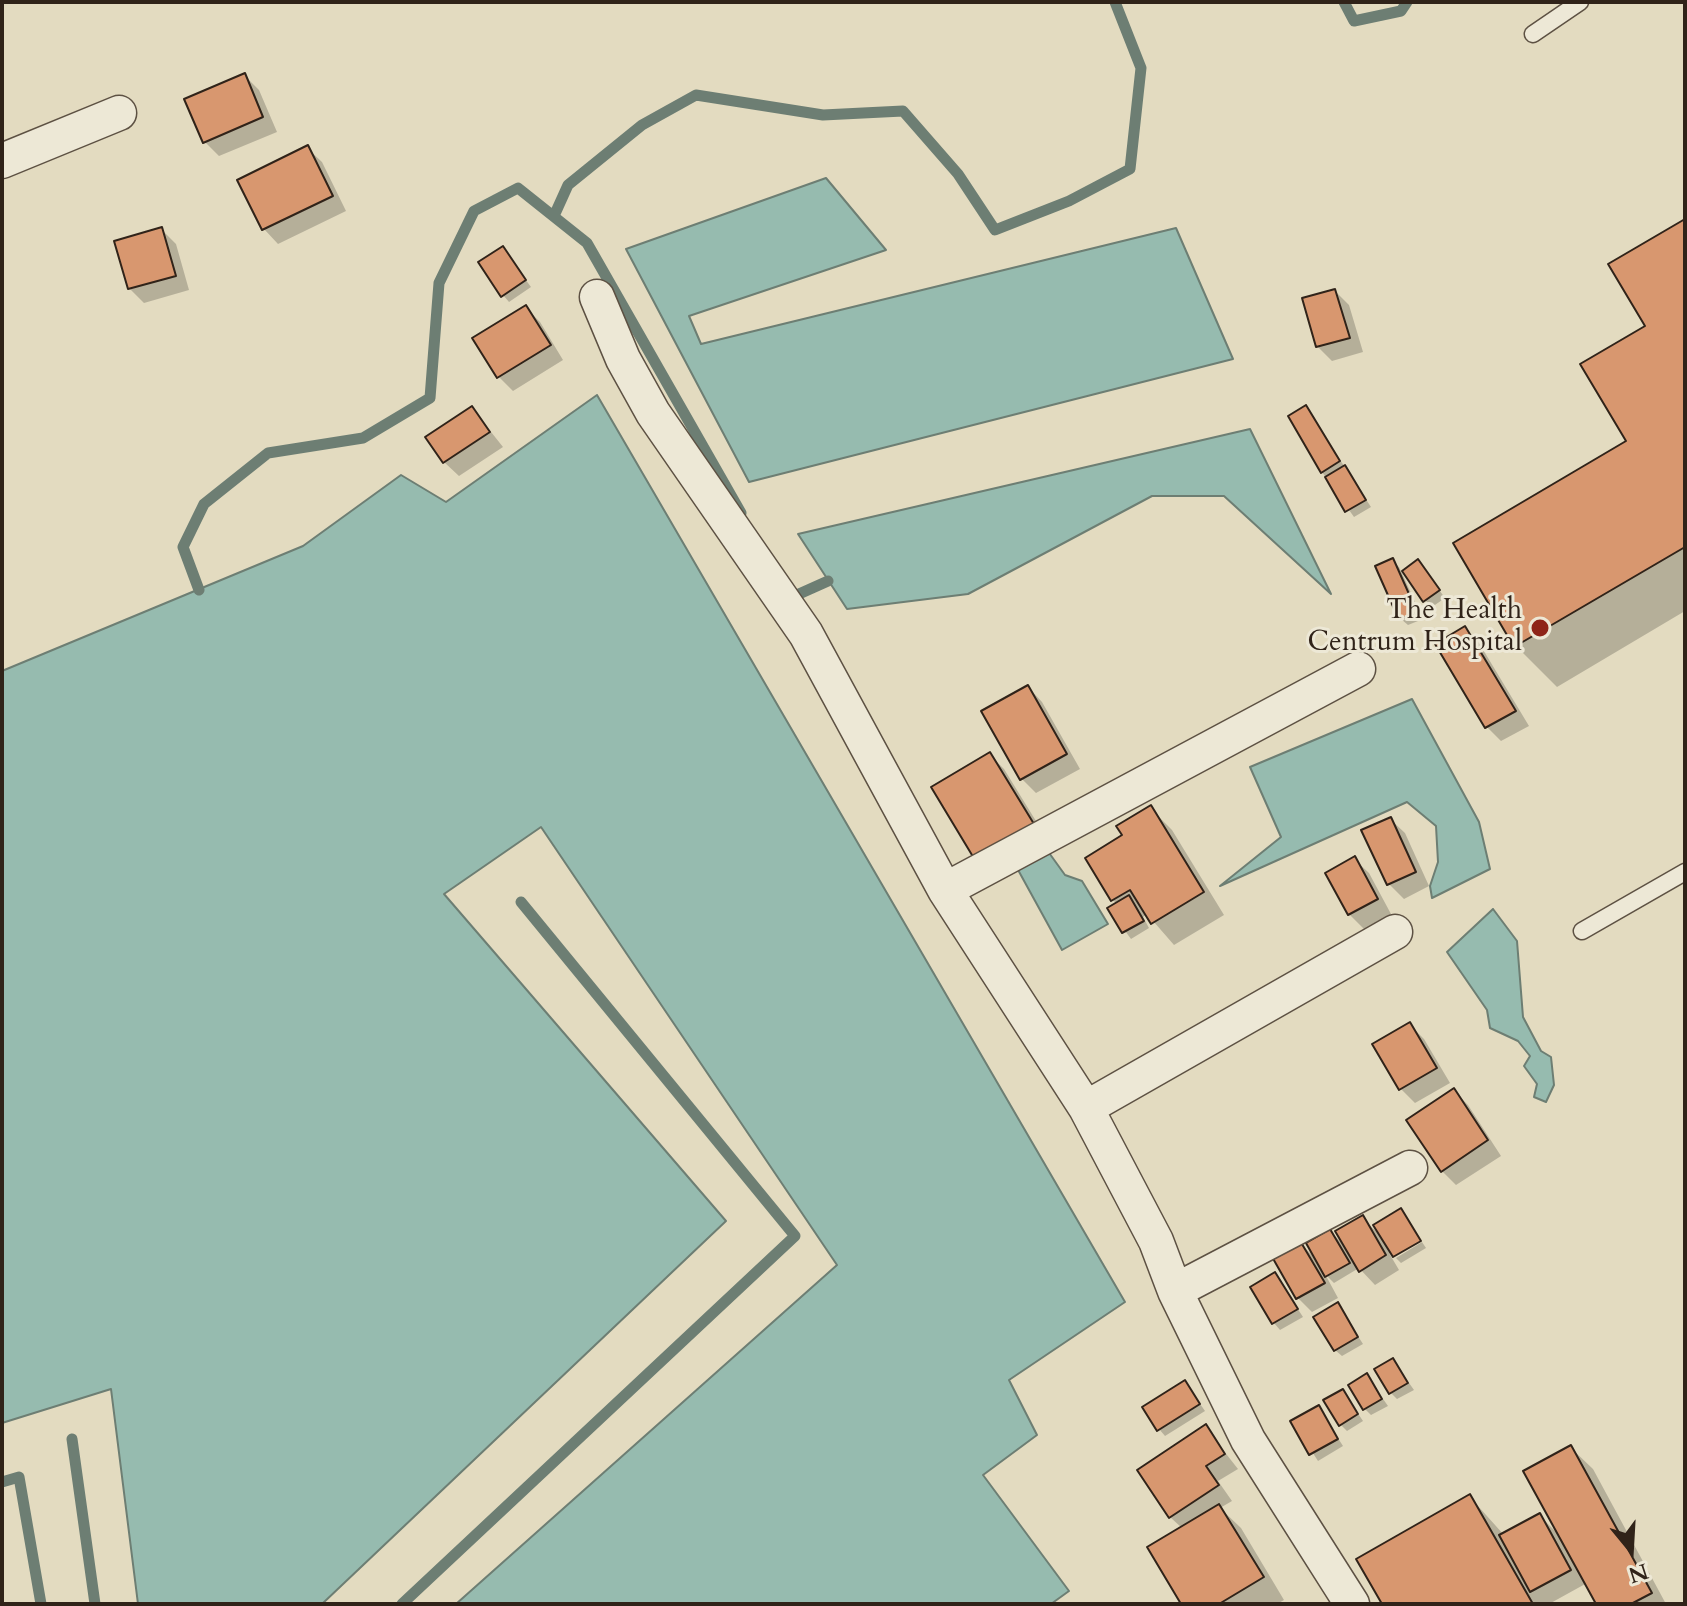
<!DOCTYPE html>
<style>
body{margin:0}
#map{position:relative;width:1687px;height:1606px;overflow:hidden;background:#e3dbc0;font-family:Cardo,serif}
canvas{display:block}
.frame{position:absolute;inset:0;border:4px solid #302319;pointer-events:none}
.north{position:absolute;left:1591px;top:1510px;width:80px;height:80px;-webkit-text-stroke:6px #ede8d6;paint-order:stroke;rotate:162deg;font-size:22px;font-weight:700;line-height:32px;text-align:center;color:#302319}
.north::after{content:'';display:block;margin:auto;width:28px;height:36px;background:#302319;clip-path:polygon(50% 0,100% 100%,50% 72%,0 100%)}
</style>
<div id="map">
<canvas width="1687" height="1606"></canvas>
<div class="frame"></div>
<div class="north">N</div>
</div>
<script>
const ctx = document.querySelector('canvas').getContext('2d');
ctx.lineJoin = 'round';
function fill(path, color) { ctx.fillStyle = color; ctx.fill(path, 'evenodd'); }
const toPath = rows => new Path2D(rows.map(r => 'M' + r).join(''));
function strokePath(path, color, width, dash) { ctx.strokeStyle = color; ctx.lineWidth = width; ctx.lineCap = dash ? 'butt' : 'round'; ctx.setLineDash(dash || []); ctx.stroke(path); }
function write(font, color, halo, rows, align = 'center') {
  ctx.font = font + ' Cardo,serif'; ctx.lineWidth = 6; ctx.setLineDash([]); ctx.textBaseline = 'middle'; ctx.strokeStyle = halo; ctx.fillStyle = color; for (const [text, x, y, turn = 0] of rows) {
    ctx.save(); ctx.translate(x, y); ctx.rotate((+turn || 0) * Math.PI / 180); ctx.textAlign = isNaN(turn) ? turn : align; if (halo) ctx.strokeText(text, 0, 0); ctx.fillText(text, 0, 0); ctx.restore();
  }
}
const water = toPath([
 [826,178,886,250,689,316,701,344,1176,228,1233,359,749,482,626,249,826,178],
 [597,395,1125,1302,1009,1380,1037,1435,983,1475,1069,1591,1051,1604,456,1604,837,1265,541,827,444,894,726,1221,322,1604,138,1604,111,1389,2,1423,2,671,303,546,401,475,446,502,597,395],
 [1250,429,1331,594,1224,496,1152,496,968,594,847,609,798,534,1250,429],
 [1412,699,1479,822,1490,869,1432,898,1430,886,1438,862,1436,826,1407,802,1220,886,1281,837,1250,767,1412,699],
 [1047,850,1065,875,1082,881,1108,924,1062,950,1017,868,1047,850],
 [1493,909,1517,941,1523,1017,1541,1051,1551,1057,1554,1085,1546,1102,1534,1097,1537,1084,1524,1066,1530,1056,1518,1041,1490,1028,1487,1010,1447,952,1493,909]
]);
fill(water, '#96bbaf');
strokePath(water, '#6d7e73', 2);
fill(toPath([
 [244,75,259,90,277,132,219,156,205,142],
 [307,148,322,162,346,211,278,244,264,229,240,180],
 [1685,221,1685,611,1557,687,1516,646,1629,442,1648,326],
 [162,230,176,244,189,290,144,303,129,288],
 [502,248,531,287,509,302,503,295],
 [1335,291,1349,305,1363,352,1332,361,1317,346],
 [525,307,540,322,563,360,513,391,499,377],
 [472,408,503,447,459,476,444,462],
 [1306,408,1371,507,1354,517,1322,472],
 [1392,560,1399,567,1423,619,1408,625,1401,619],
 [1424,569,1445,598,1432,607,1425,600],
 [1465,629,1479,643,1529,726,1501,741,1487,727],
 [1028,687,1042,702,1080,769,1036,793,1022,779],
 [989,754,1004,769,1047,839,991,874],
 [1150,808,1172,830,1224,915,1174,945,1147,914,1143,917,1149,928,1131,939,1109,909,1117,904,1113,900,1124,836],
 [1390,819,1405,833,1429,886,1404,899,1389,884,1364,831],
 [1354,859,1369,873,1391,914,1364,929,1349,914],
 [1410,1025,1424,1039,1450,1083,1415,1103,1401,1089],
 [1454,1091,1468,1105,1501,1156,1456,1185,1442,1171],
 [1401,1211,1420,1239,1393,1255,1389,1253,1399,1270,1375,1285,1359,1268,1334,1283,1325,1274,1338,1298,1312,1312,1298,1298,1273,1256,1298,1241,1315,1258,1330,1231,1343,1244,1362,1218,1381,1236],
 [1422,1242,1426,1248,1401,1263,1396,1258],
 [1275,1274,1303,1317,1280,1330,1274,1323],
 [1338,1305,1363,1344,1342,1356,1335,1350],
 [1393,1360,1414,1390,1397,1399,1391,1393],
 [1367,1376,1388,1406,1371,1415,1365,1409],
 [1185,1382,1205,1411,1165,1436,1159,1429],
 [1343,1391,1363,1421,1347,1431,1340,1424],
 [1318,1407,1343,1446,1318,1461,1293,1422],
 [1205,1427,1238,1469,1218,1481,1232,1501,1220,1508,1241,1528,1284,1600,1277,1604,1184,1604,1182,1528,1170,1517],
 [1571,1448,1593,1469,1666,1604,1598,1604,1587,1583,1549,1604,1384,1604,1469,1496,1504,1535,1539,1515,1560,1536]
]), '#0003');
strokePath(toPath([
 [1344,2,1354,21,1401,11,1407,2],
 [554,216,568,185,642,125,696,95,823,115,903,111,958,174,995,230,1069,201,1130,169,1141,68,1115,2],
 [199,590,183,547,204,504,268,453,363,438,430,398,439,283,474,211,518,188,587,243,741,513],
 [787,594,790,598,828,581],
 [72,1439,95,1604],
 [2,1482,19,1477,41,1604],
 [402,1604,795,1236,521,902]
]), '#6d7e73', 11);
const building = toPath([
 [245,73,263,117,203,143,184,99,245,73],
 [308,145,333,196,262,230,237,180,308,145],
 [1685,219,1685,547,1514,647,1453,543,1626,441,1580,364,1645,326,1608,264,1685,219],
 [162,227,176,276,128,289,114,241,162,227],
 [503,246,526,280,501,297,478,262,503,246],
 [1335,289,1350,338,1316,347,1302,298,1335,289],
 [526,305,551,345,497,378,472,338,526,305],
 [1306,405,1340,461,1321,473,1288,416,1306,405],
 [472,406,490,432,443,463,425,437,472,406],
 [1345,465,1366,500,1345,512,1325,477,1345,465],
 [1393,558,1417,612,1399,620,1375,566,1393,558],
 [1418,559,1440,590,1423,602,1402,571,1418,559],
 [1465,626,1516,711,1485,728,1435,644,1465,626],
 [1028,685,1067,754,1020,780,981,711,1028,685],
 [990,752,1034,824,975,860,931,787,990,752],
 [1151,805,1204,892,1151,924,1130,890,1111,901,1085,858,1122,835,1116,826,1151,805],
 [1391,817,1416,872,1387,885,1361,830,1391,817],
 [1355,856,1378,899,1348,915,1325,873,1355,856],
 [1129,895,1144,921,1122,933,1107,908,1129,895],
 [1410,1022,1437,1068,1399,1090,1372,1044,1410,1022],
 [1454,1088,1488,1140,1441,1172,1406,1120,1454,1088],
 [1401,1208,1421,1241,1393,1257,1373,1225,1401,1208],
 [1363,1215,1386,1255,1359,1272,1335,1231,1363,1215],
 [1330,1229,1350,1263,1325,1277,1306,1243,1330,1229],
 [1299,1239,1325,1283,1296,1299,1271,1255,1299,1239],
 [1275,1272,1298,1309,1272,1324,1250,1287,1275,1272],
 [1338,1302,1358,1337,1334,1351,1313,1317,1338,1302],
 [1393,1358,1408,1383,1389,1394,1374,1369,1393,1358],
 [1367,1373,1382,1399,1363,1410,1348,1385,1367,1373],
 [1185,1380,1200,1404,1157,1431,1142,1407,1185,1380],
 [1343,1389,1358,1414,1339,1426,1323,1400,1343,1389],
 [1319,1405,1338,1439,1309,1455,1290,1421,1319,1405],
 [1206,1424,1225,1454,1206,1466,1219,1485,1169,1518,1137,1470,1206,1424],
 [1571,1445,1652,1593,1631,1604,1596,1604,1523,1471,1571,1445],
 [1470,1494,1533,1604,1382,1604,1356,1559,1470,1494],
 [1219,1504,1264,1577,1219,1604,1181,1604,1147,1547,1219,1504],
 [1540,1513,1571,1570,1530,1592,1499,1535,1540,1513]
]);
fill(building, '#d8976f');
strokePath(building, '#302319', 2);
const service = toPath([
 [1533,34,1580,2],
 [1582,931,1685,872]
]);
const minor = toPath([
 [2,161,119,113],
 [597,297,623,359,653,413,806,634,945,890,1086,1108,1156,1241,1175,1291,1248,1440,1352,1604],
 [945,890,1358,669],
 [1086,1108,1395,932],
 [1175,1291,1410,1168]
]);
strokePath(service, '#5d5143', 19);
strokePath(minor, '#5d5143', 37);
strokePath(service, '#ede8d6', 16);
strokePath(minor, '#ede8d6', 34);
for (const [x, y, r, color] of [
 [1540,628,10,"#8f2418"]
]) { const dot = new Path2D(); dot.arc(x, y, r, 0, 2 * Math.PI); ctx.fillStyle = color; ctx.fill(dot); strokePath(dot, '#ede8d6', 3); }
write('28px', '#302319', '#ede8d6', [
 ["The Health",1522,612],
 ["Centrum Hospital",1522,644]
], 'right');
</script>
